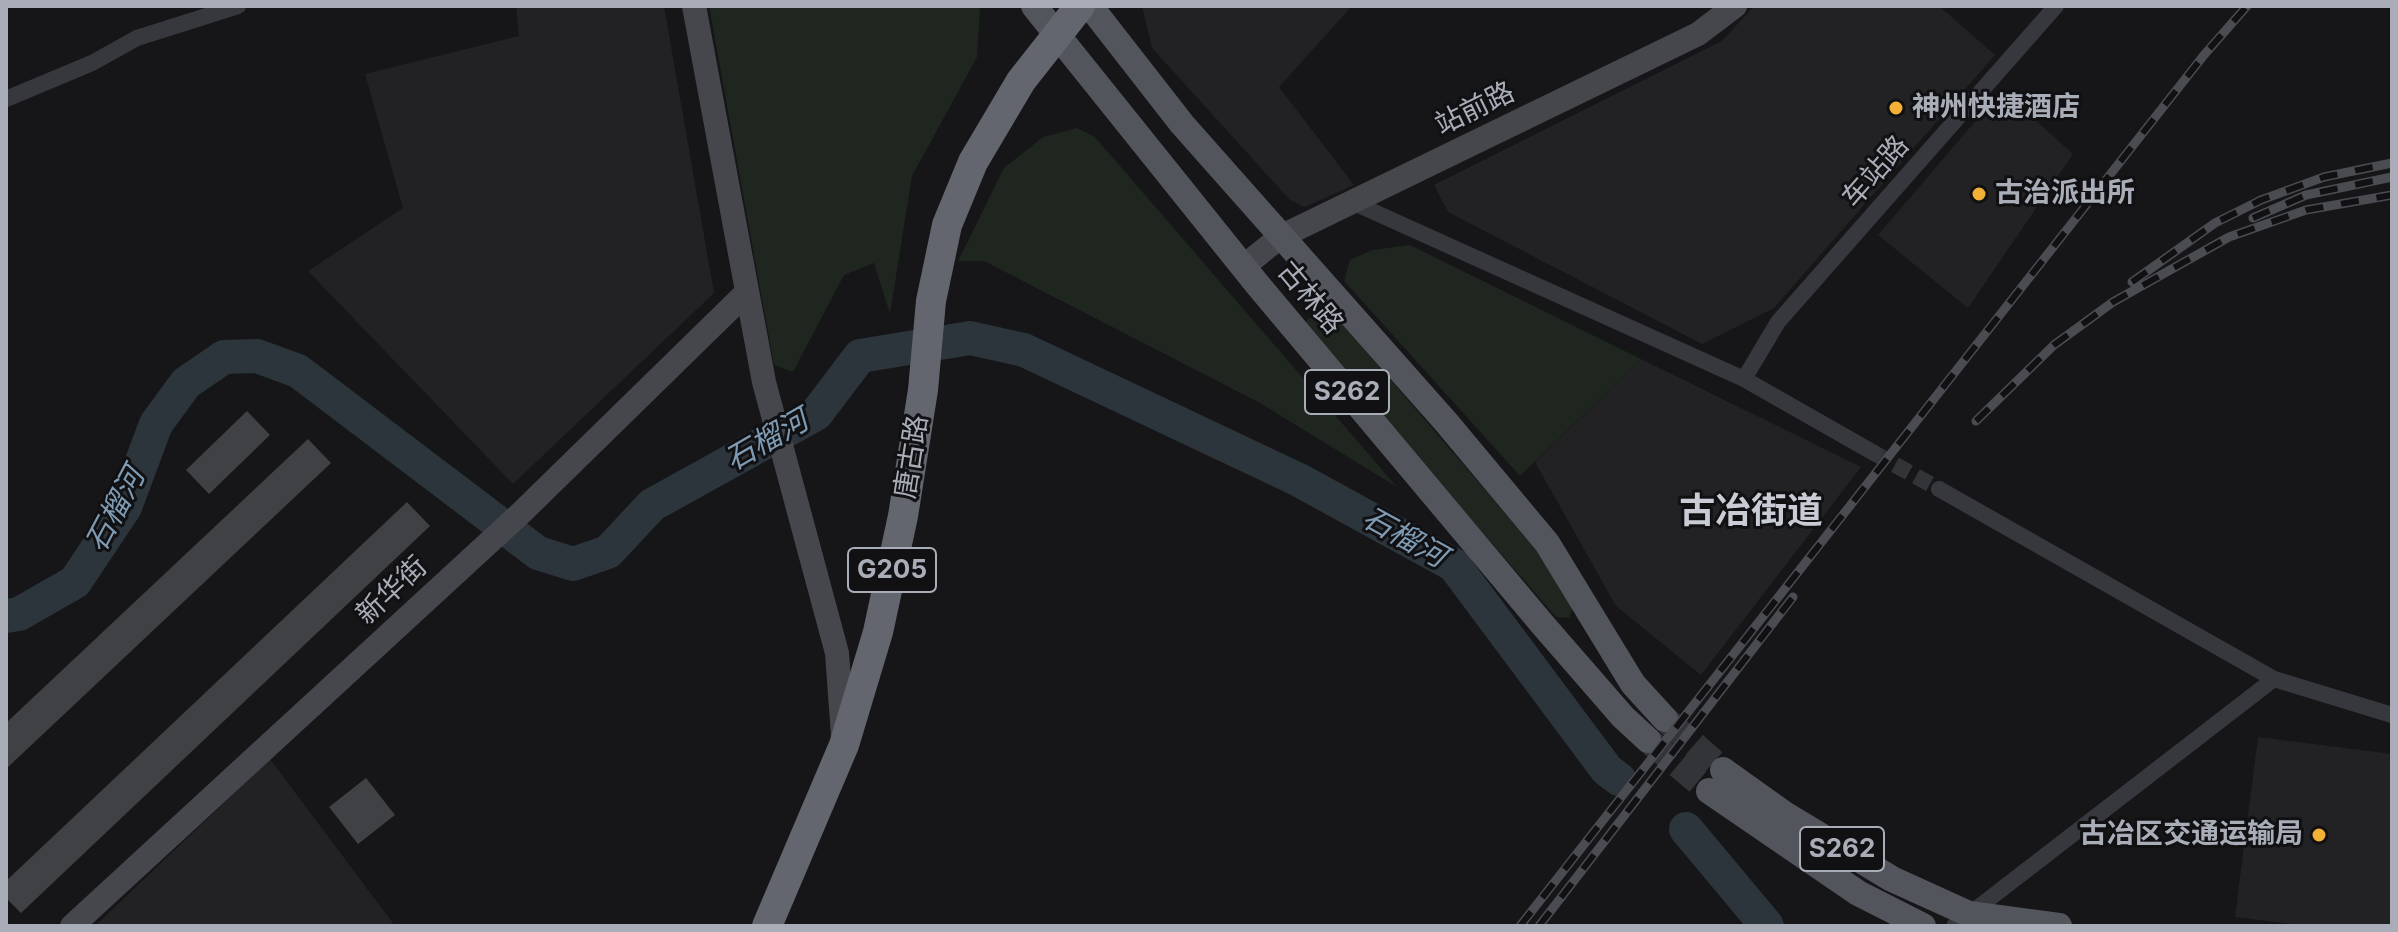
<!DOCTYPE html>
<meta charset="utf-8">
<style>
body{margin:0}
#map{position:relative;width:2398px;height:932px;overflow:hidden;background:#161618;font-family:Inter,sans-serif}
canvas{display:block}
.frame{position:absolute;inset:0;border:8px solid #a8adb8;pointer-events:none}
</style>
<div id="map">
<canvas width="2398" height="932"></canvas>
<div class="frame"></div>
</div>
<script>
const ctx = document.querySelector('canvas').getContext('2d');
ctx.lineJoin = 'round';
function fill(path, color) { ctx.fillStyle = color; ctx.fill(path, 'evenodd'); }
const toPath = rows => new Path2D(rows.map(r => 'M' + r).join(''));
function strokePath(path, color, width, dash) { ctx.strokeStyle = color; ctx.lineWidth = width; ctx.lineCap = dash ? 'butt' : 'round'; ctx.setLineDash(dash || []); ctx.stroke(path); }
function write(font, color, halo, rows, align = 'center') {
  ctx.font = font + ' Inter,"Noto Sans SC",sans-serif'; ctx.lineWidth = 6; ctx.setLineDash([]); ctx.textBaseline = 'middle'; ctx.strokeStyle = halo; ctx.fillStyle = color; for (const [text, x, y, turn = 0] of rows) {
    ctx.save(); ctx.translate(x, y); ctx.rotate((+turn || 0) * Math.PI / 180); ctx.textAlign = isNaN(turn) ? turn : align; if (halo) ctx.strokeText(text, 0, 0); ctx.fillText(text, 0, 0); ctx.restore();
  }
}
fill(toPath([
 [516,6,664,6,714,293,513,484,308,271,403,208,365,74,519,36],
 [1142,6,1352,6,1279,87,1354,185,1305,207,1290,200,1152,48],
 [1754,6,1939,6,1995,55,1774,308,1702,344,1448,212,1434,185,1722,41],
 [2002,90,2073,154,1968,308,1878,235],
 [1641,359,1861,467,1701,675,1616,606,1535,462],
 [2258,737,2392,754,2392,926,2308,926,2235,917],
 [270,759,395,926,95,926]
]), '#222225');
fill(toPath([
 [709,6,980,6,977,57,912,176,890,314,874,263,844,275,793,372,774,365],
 [1077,128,1095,137,1397,487,1260,403,984,261,958,261,1004,168,1043,137],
 [1410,245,1641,359,1520,476,1344,281,1350,260,1372,250],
 [1323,307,1335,315,1546,561,1573,607,1569,618,1556,617,1311,335,1305,322]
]), '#1e261f');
strokePath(toPath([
 [6,616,19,614,75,582,125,507,156,424,186,383,224,357,257,356,298,371,538,553,573,564,608,552,652,505,816,414,860,356,970,338,1024,350,1299,480,1454,565,1607,770,1619,779],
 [1686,829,1767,926]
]), '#2c353c', 34);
fill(toPath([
 [247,411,270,435,209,494,186,470],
 [308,439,331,463,6,769,6,723],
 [407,502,430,526,21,913,6,898,6,881],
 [366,778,395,815,358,844,329,807]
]), '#404145');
strokePath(toPath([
 [1874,453,1939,489]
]), '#333438', 16, [16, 8]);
strokePath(toPath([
 [1665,719,1723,770],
 [1648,740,1709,791]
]), '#333438', 26, [26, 13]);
strokePath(toPath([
 [6,99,92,63,137,38,238,6],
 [1352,202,1744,379,1874,453],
 [1744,379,1778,322,2056,6],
 [1939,489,2274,679,2392,715],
 [1954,926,2274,679]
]), '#37383d', 16);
strokePath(toPath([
 [694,6,764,382,837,653,843,735],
 [1243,267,1280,237,1698,34,1735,6],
 [72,926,521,513,746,293]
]), '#45474d', 24);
strokePath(toPath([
 [1034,6,1257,284,1543,625,1623,717,1648,740],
 [1090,6,1182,124,1446,422,1547,543,1633,684,1665,719],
 [1723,770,1786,815,1892,879,1969,914,2059,926],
 [1709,791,1858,893,1923,926]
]), '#53555c', 26);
strokePath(toPath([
 [767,926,844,745,878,632,903,516,923,390,931,301,947,225,973,162,1021,81,1080,6]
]), '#63666e', 30);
const rail = toPath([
 [2253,218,2306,195,2392,177],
 [2132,282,2215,223,2261,200,2324,177,2392,163],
 [1976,421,2054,345,2113,302,2229,237,2306,210,2392,195],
 [1520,926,2204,55,2247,6],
 [1539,926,1793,597]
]);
strokePath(rail, '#4a4c52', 9);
strokePath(rail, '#111113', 6, [18]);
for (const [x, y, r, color] of [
 [1896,108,8,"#f2b134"],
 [1979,194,8,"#f2b134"],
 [2319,835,8,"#f2b134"]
]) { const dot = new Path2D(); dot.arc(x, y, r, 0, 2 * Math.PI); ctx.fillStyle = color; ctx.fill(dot); strokePath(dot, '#111113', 3); }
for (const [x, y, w] of [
 [1347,392,84],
 [892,570,88],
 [1842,849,84]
]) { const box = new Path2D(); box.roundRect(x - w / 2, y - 22, w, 44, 6); ctx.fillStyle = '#111113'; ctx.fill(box); strokePath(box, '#a8adb8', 2); }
write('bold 26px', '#a8adb8', null, [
 ["S262",1347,392],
 ["G205",892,570],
 ["S262",1842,849]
]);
write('bold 28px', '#a8adb8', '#111113', [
 ["神州快捷酒店",1912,108],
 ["古治派出所",1995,194],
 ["古冶区交通运输局",2303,835,"right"]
], 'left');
write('28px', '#a8adb8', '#111113', [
 ["站前路",1475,109,-26],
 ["车站路",1876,172,-49],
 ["古林路",1310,298,50],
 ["唐古路",912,457,-81],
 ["新华街",392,591,-43]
]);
write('italic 30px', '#7f9bb3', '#111113', [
 ["石榴河",767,441,-30],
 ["石榴河",116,510,-62],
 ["石榴河",1404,538,29]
]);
write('bold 36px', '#c9ccd4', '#111113', [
 ["古冶街道",1751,512]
]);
</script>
